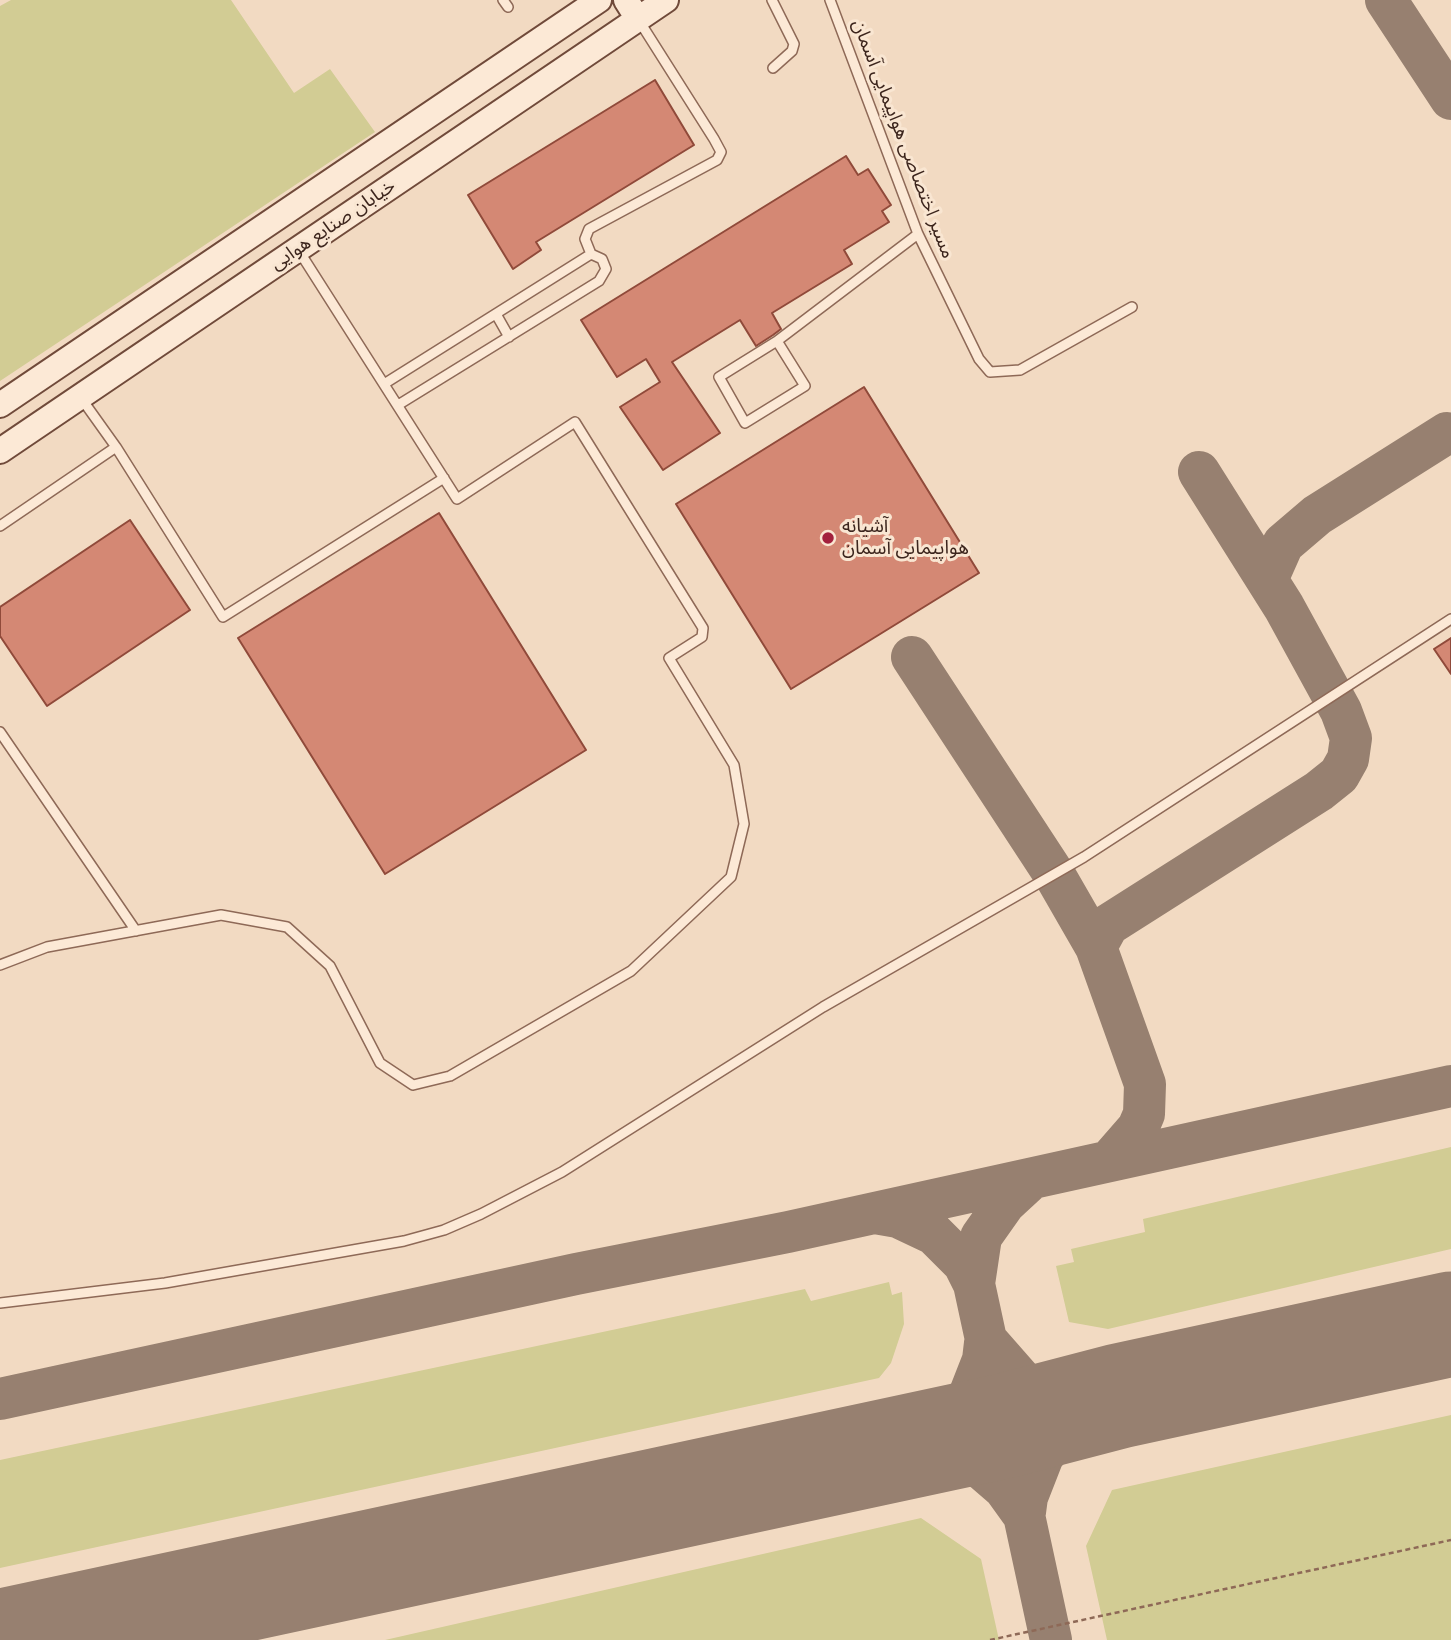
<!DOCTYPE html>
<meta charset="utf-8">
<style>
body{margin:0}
canvas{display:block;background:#f2dac2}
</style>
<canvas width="1451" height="1640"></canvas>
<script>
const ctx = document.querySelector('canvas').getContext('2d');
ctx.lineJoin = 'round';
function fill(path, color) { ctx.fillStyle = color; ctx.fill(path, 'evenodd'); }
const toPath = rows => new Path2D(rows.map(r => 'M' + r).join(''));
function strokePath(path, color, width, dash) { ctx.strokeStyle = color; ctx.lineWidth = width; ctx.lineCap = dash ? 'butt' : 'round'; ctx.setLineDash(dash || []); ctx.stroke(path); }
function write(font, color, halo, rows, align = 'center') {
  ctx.font = font + ' "PT Serif","Noto Sans Arabic",serif'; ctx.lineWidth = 6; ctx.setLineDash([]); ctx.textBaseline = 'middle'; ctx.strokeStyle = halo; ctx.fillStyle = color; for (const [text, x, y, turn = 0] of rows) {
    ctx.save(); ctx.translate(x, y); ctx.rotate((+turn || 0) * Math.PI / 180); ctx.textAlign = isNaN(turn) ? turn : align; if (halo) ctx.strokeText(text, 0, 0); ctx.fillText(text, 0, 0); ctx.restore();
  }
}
fill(toPath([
 [11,0,231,0,294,93,330,69,375,132,0,381,0,6],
 [1451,1147,1451,1249,1108,1329,1069,1322,1056,1266,1074,1262,1071,1249,1145,1232,1143,1219],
 [889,1282,892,1295,902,1292,904,1324,891,1363,879,1378,0,1568,0,1460,805,1289,811,1301],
 [1451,1415,1451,1640,1107,1640,1086,1546,1112,1490],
 [921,1518,981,1559,999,1640,385,1640]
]), '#d2cc94');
strokePath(toPath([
 [1386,0,1451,99],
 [1267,580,1283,544,1317,515,1447,433],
 [912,657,1054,874,1096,947],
 [1111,1159,1138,1128,1144,1114,1145,1084,1096,947,1108,925,1319,791,1339,775,1348,759,1351,738,1341,711,1284,607,1199,472],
 [875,1213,898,1217,934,1234,964,1264,974,1284,1051,1640],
 [974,1284,981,1237,1005,1203,1031,1179],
 [989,1343,1025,1384,1041,1394,1080,1406],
 [0,1399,576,1274,788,1232,1451,1086],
 [925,1441,951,1422,965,1406,983,1360,985,1343],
 [903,1446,941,1452,982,1469,1004,1488,1022,1513],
 [1025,1512,1027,1497,1043,1456,1060,1435,1119,1396]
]), '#978070', 42);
strokePath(toPath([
 [8,1640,1004,1426,1119,1396,1451,1324]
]), '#978070', 105);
const building = toPath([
 [655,80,694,145,536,242,541,250,513,269,468,195,655,80],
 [846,156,858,175,868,169,891,205,882,211,889,222,844,250,852,264,772,313,781,329,773,335,756,346,740,320,672,362,720,433,663,470,620,407,660,382,646,359,617,377,581,320,846,156],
 [864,387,979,573,791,689,676,504,864,387],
 [439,513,586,750,385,874,238,638,439,513],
 [130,520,190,610,47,706,0,636,0,607,130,520],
 [1451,638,1451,674,1434,649,1451,638]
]);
fill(building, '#d48874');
strokePath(building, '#904a3a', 2);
const lane = toPath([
 [503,0,508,7],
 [772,0,794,44,792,51,773,68],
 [830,0,918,234,979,359,990,372,1020,370,1132,307],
 [496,314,509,337],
 [777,341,805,386,745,423,719,377,777,341,918,234],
 [384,384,591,254],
 [81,398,116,447,223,617,444,478],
 [398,405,599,281,606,269,602,259,591,254,585,239,589,229,717,160,721,152,714,139,638,19],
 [0,526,116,447],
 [0,732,136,931],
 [0,965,47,947,221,915,287,927,330,966,380,1063,413,1085,450,1076,631,971,731,877,744,824,734,765,669,658,702,637,703,628,575,422,457,499,299,251],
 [0,1303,165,1283,404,1241,444,1230,481,1214,562,1172,823,1007,1084,857,1451,619]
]);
const secondary = toPath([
 [626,0,638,19],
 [0,405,599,0],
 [0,451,666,0]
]);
strokePath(lane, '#8e6957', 12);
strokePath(secondary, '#704a3a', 28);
strokePath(toPath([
 [990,1640,1451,1540]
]), '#8e6957', 2.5, [5, 3.5]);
strokePath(lane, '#fce9d6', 9);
strokePath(secondary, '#fce9d6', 24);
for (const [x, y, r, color] of [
 [828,538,7,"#a3213d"]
]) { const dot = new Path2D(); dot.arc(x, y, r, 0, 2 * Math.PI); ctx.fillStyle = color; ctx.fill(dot); strokePath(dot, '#f9e6d2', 2.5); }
write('19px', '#3c251d', '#f9e6d2', [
 ["مسیر اختصاصی هواپیمایی آسمان",903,139,69],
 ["خیابان صنایع هوایی",333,225,-34]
]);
write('19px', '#3c251d', '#f9e6d2', [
 ["آشیانه",842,527],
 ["هواپیمایی آسمان",842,549]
], 'left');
</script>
